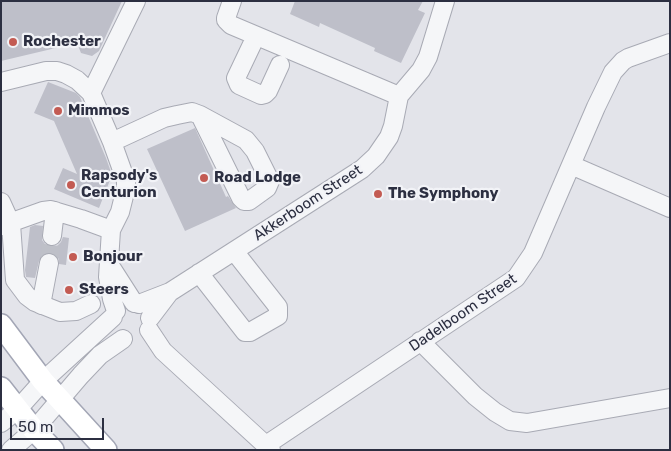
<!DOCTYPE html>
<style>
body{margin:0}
#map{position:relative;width:671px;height:451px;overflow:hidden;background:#e3e4ea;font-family:Rubik,sans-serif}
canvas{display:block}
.frame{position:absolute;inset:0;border:2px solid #2c2f41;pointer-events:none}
.scale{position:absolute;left:10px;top:418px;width:94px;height:22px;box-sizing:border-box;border:2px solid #2c2f41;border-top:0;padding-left:6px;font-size:15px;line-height:18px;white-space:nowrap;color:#2c2f41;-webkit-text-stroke:4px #f2f3f7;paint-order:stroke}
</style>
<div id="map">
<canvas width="671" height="451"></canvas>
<div class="frame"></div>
<div class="scale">50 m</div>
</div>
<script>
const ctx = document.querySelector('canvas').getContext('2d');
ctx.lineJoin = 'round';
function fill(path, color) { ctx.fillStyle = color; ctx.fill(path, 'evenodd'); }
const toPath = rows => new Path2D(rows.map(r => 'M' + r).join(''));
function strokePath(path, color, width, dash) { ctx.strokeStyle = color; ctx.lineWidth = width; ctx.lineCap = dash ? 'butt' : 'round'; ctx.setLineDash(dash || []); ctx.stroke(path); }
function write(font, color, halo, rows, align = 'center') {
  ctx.font = font + ' Rubik,sans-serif'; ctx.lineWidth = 4.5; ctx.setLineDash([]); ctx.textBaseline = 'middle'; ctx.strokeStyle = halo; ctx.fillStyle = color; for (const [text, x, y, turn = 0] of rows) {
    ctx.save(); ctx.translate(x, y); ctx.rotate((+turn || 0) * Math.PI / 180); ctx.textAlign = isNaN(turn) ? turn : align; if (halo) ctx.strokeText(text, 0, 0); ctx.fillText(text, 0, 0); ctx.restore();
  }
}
fill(toPath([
 [1,1,122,1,99,51,92,56,81,53,77,43,1,61],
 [295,1,423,1,418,10,425,13,401,63,374,51,375,48,320,23,319,27,290,14],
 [48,82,76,93,80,97,106,158,112,175,99,208,54,189,63,168,77,174,54,121,34,113],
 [195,128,226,197,228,196,236,208,185,231,147,149],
 [35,225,43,226,42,240,45,244,50,246,57,246,61,242,63,237,69,238,66,265,59,264,59,259,56,255,50,253,45,253,39,261,35,278,26,277,25,270,30,227]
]), '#bebfc9');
strokePath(toPath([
 [49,263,52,236]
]), '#bec0c8', 18, [18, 9]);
const minor = toPath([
 [232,1,226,18,226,20,231,25,399,96],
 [256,36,236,78,239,85,261,95,265,94,268,91,280,65],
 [1,82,46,71,57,71,66,74,77,80,91,93,112,142],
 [91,93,136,1],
 [571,165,670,208],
 [1,202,11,224,15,280,27,296,35,302,60,312,76,311,91,304],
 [1,226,43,211,51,210,81,219,111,230,108,277,112,299,116,311],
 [111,230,120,212,126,188,126,181,112,142,164,118,177,115,192,112,200,115,246,140,255,151,270,181,267,188,249,201,244,201,241,198,200,115],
 [52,236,55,211],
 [109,264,134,303],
 [199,273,245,332,250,332,278,316,278,307,234,251],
 [139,304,170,292,362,169,376,156,389,137,393,126,399,96,421,70,428,57,445,1],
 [41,305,49,263],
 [150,318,169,293],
 [149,330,163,351,271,450],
 [420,341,475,396,495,412,510,421,527,423,670,398],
 [1,423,17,410,43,381,113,317],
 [266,445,516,278,533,253,596,107,613,72,623,61,628,58,670,43],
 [11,450,34,430,81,375,100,355,123,339]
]);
const major = toPath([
 [1,325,43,381,106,450],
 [1,388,34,430,53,450]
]);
strokePath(minor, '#a8aab4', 20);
strokePath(major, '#a3a6b5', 24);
strokePath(minor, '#f5f6f8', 18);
strokePath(major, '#fff', 21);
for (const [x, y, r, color] of [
 [13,42,5,"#c35b53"],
 [58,111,5,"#c35b53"],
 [204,178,5,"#c35b53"],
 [71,185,5,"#c35b53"],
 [378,194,5,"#c35b53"],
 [73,257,5,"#c35b53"],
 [69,290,5,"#c35b53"]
]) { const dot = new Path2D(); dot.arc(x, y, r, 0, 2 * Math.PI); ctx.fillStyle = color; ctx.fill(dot); strokePath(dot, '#f2f3f7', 2); }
write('bold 15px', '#2c2f41', '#f2f3f7', [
 ["Rochester",23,42],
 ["Mimmos",68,111],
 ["Rapsody's",81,176],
 ["Centurion",81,193],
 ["Road Lodge",214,178],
 ["The Symphony",388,194],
 ["Bonjour",83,257],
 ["Steers",79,290]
], 'left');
write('15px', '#2c2f41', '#f2f3f7', [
 ["Akkerboom Street",308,203,-33],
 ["Dadelboom Street",463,313,-34]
]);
</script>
